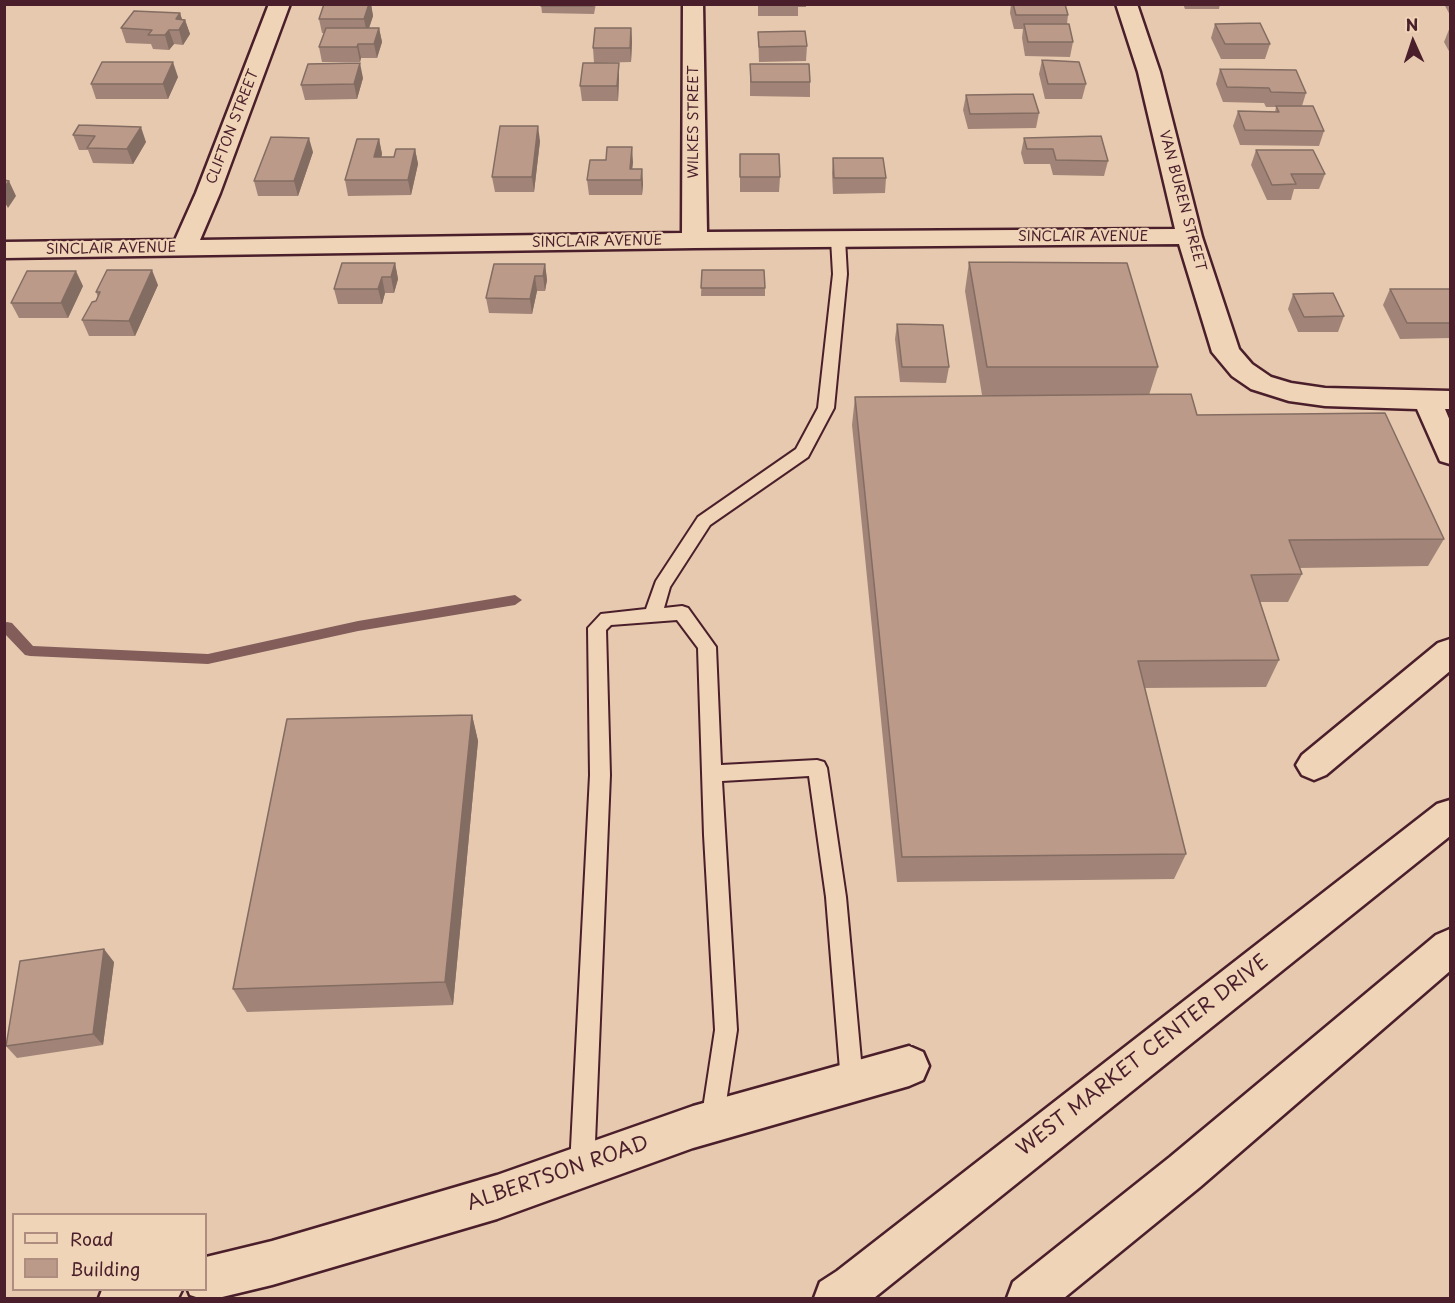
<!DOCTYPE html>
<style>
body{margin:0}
#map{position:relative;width:1455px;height:1303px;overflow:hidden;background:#e6c9af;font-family:"Playpen Sans",sans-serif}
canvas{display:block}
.frame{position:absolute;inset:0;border:6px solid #4a1f2b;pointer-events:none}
.legend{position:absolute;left:12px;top:1213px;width:195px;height:78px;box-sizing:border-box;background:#f0d4b7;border:2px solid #ae8c7f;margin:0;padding:8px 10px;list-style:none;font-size:18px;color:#4a1f2b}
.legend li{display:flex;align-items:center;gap:12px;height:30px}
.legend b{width:30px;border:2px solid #ae8c7f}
.north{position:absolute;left:1383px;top:12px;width:60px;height:60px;-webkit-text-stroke:4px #f0d4b7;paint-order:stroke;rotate:357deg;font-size:16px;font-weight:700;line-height:24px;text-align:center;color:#4a1f2b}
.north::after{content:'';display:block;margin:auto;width:21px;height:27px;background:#4a1f2b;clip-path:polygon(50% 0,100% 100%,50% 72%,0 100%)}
</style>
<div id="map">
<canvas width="1455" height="1303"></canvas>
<div class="frame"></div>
<ul class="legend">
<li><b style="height:8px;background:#f0d4b7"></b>Road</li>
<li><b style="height:16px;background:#bb9a8a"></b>Building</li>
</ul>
<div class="north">N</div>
</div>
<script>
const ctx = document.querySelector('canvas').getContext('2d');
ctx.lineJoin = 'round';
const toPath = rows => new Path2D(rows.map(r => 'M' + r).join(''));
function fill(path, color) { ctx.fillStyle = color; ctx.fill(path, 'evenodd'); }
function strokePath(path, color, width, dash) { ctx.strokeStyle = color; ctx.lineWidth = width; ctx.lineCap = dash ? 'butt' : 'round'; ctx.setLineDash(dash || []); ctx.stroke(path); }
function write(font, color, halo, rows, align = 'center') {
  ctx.font = font + ' "Playpen Sans",sans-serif'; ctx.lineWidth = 4.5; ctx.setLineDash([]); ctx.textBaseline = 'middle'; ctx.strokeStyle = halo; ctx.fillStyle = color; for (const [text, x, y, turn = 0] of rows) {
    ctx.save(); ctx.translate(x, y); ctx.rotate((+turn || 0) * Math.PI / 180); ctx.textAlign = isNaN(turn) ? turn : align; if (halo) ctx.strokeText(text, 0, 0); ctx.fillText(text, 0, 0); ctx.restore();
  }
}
fill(toPath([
 [515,595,522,600,515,605,358,631,208,664,30,656,25,655,4,633,4,623,7,622,12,623,33,646,208,654,358,621,515,595]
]), '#825d5a');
const service = toPath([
 [838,235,845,239,847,274,834,408,808,457,710,525,670,587,664,608,682,606,688,608,716,647,721,765,817,760,824,762,827,768,846,897,863,1082,860,1090,852,1093,844,1090,841,1082,826,897,809,776,722,781,737,1030,723,1122,720,1130,712,1133,704,1130,701,1122,715,1030,704,835,698,648,677,620,611,625,606,630,610,775,594,1167,590,1175,582,1179,574,1175,570,1167,590,775,588,628,601,614,646,609,656,581,698,517,796,449,818,408,833,274,831,239,838,235]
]);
const minor = toPath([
 [269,4,290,4,220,193,200,240,682,233,683,4,703,4,707,232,1175,229,1138,72,1116,4,1137,4,1160,72,1202,237,1239,349,1252,364,1271,377,1291,383,1325,388,1450,391,1450,409,1445,409,1450,421,1450,464,1440,461,1417,409,1325,406,1289,401,1251,389,1232,376,1212,352,1179,244,695,248,4,258,4,242,175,240,196,193,269,4],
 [1450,639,1450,671,1326,775,1314,780,1302,775,1296,765,1302,755,1438,643,1450,639],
 [909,1046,923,1052,929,1066,923,1080,909,1086,693,1148,497,1219,272,1285,218,1298,199,1298,190,1295,188,1290,206,1290,206,1257,272,1241,497,1175,693,1106,909,1046],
 [102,1290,182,1290,178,1298,99,1298,102,1290]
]);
const secondary = toPath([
 [1450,800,1450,836,874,1298,814,1298,820,1282,837,1271,1437,804,1450,800],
 [1450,929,1450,971,1200,1187,1064,1298,1007,1298,1013,1282,1170,1157,1436,935,1450,929]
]);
strokePath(service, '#4a1f2b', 4);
strokePath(minor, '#4a1f2b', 5);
strokePath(secondary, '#4a1f2b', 5);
fill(service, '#f0d4b7');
fill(minor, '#f0d4b7');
fill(secondary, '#f0d4b7');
fill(toPath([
 [324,4,371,4,373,16,369,28,379,28,382,42,377,58,361,58,360,62,322,62,319,47,324,33,322,33,319,19],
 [541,4,596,4,594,14,542,13],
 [758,4,806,4,806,7,798,7,798,16,758,16],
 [1011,4,1065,4,1068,15,1067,24,1073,42,1070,57,1025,56,1022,38,1023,29,1014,29,1010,13],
 [1183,4,1220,4,1219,9,1185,9],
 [1444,4,1450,4,1450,15],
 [180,13,182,19,185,20,190,34,183,45,174,44,169,50,153,49,151,44,126,43,121,28],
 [1215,24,1270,44,1265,59,1221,59,1211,38],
 [1450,27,1450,53,1444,42],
 [631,28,632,42,631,62,594,63,593,48],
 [758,32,807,46,806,61,759,62],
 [1042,60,1086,84,1082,99,1045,99,1039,74],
 [750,64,810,82,810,97,750,96],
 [1220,69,1306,93,1302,106,1324,131,1319,146,1240,145,1233,126,1238,111,1275,112,1276,107,1266,107,1264,103,1223,102,1216,84],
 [178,77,168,99,96,99,91,84],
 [363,78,357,99,305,100,301,85],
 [619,78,618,101,582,101,580,86],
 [966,95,1039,113,1036,128,968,129,963,110],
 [79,125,146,142,133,164,93,163,88,150,79,150,73,135],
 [1024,138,1108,161,1104,176,1053,175,1050,164,1024,164,1021,153],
 [379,139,382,154,381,157,394,157,415,149,418,164,411,195,348,196,345,180],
 [540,141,534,192,495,192,492,177],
 [1256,150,1325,174,1319,189,1294,189,1291,200,1267,200,1251,165],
 [313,152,298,196,258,196,254,181],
 [740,154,780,177,779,192,740,192],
 [833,158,886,178,885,193,833,194,832,173],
 [606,160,633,162,632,169,642,169,643,184,642,195,589,195,587,180],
 [969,262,1158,367,1149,395,1197,415,1444,539,1428,566,1299,568,1302,574,1288,602,1260,602,1279,660,1266,687,1144,688,1186,854,1174,879,897,882,852,425,855,397,1122,395,982,395,965,291],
 [395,263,398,279,394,293,385,293,382,304,338,304,334,289],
 [545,264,547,280,545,291,537,291,532,314,489,313,486,298],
 [702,270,765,288,765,296,701,296],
 [158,285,135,336,89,336,82,320,96,301,98,297,96,292],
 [83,286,68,318,19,318,11,303],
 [1390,289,1450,289,1450,338,1400,339,1383,305],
 [1293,294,1344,316,1338,332,1298,332,1288,309],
 [897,324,949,367,946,383,900,382,895,339],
 [472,715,478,741,453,1005,247,1012,233,989],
 [114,962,103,1045,17,1058,6,1046]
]), '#a18477');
fill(toPath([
 [369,4,371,4,373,16,367,34,364,19],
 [180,13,183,23,185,20,190,34,183,45,176,19],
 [379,28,382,42,377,58,374,44],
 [631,28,632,42,631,62,630,48],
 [169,30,174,44,169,50,165,35],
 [358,44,361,58,360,62,357,47],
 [173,62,178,77,168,99,163,84],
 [360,63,363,78,357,99,354,84],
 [619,63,619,78,618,101,617,86],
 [538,126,540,141,534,192,532,177],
 [141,127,146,142,133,164,127,149],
 [309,138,313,152,298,196,294,181],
 [379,139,382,154,378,172,374,157],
 [632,147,633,162,631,180,630,169],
 [415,149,418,164,411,195,408,180],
 [642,169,643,184,642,195,641,180],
 [9,181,16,196,8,208,4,201,4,188],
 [395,263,398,279,394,293,391,277],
 [545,264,547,280,545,291,543,276],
 [152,270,158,285,135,336,129,321],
 [76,271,83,286,68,318,61,303],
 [535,276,537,291,532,314,530,299],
 [382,277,385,293,382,304,378,289],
 [472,715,478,741,453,1005,445,982],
 [104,949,114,962,103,1045,93,1034]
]), '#836c61');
const building = toPath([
 [324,4,369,4,364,19,319,19,324,4],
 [541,4,594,4,593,6,541,6,541,4],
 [1013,4,1065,4,1068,15,1016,15,1013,4],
 [134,11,180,13,176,19,185,20,179,30,169,30,165,35,148,35,152,30,121,28,134,11],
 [1260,23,1270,44,1225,44,1215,24,1260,23],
 [1024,24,1069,24,1073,42,1028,42,1024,24],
 [326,28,379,28,374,44,358,44,357,47,319,47,326,28],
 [595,28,631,28,630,48,593,48,595,28],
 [805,31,807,46,759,47,758,32,805,31],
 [1042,60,1079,62,1086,84,1048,84,1042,60],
 [102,62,173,62,163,84,91,84,102,62],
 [360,63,354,84,301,85,308,64,360,63],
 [583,63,619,63,617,86,580,86,583,63],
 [750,64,809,64,810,82,751,82,750,64],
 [1220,69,1296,70,1306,93,1271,92,1269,88,1227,87,1220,69],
 [1033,94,1039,113,970,114,966,95,1033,94],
 [1276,106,1313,106,1324,131,1245,130,1238,111,1279,112,1276,106],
 [79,125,141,127,127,149,87,148,95,136,73,135,79,125],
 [500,126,538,126,532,177,492,177,500,126],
 [1101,136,1108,161,1056,160,1053,149,1027,149,1024,138,1101,136],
 [271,137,309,138,294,181,254,181,271,137],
 [357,139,379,139,374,157,394,157,396,149,415,149,408,180,345,180,357,139],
 [607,147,632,147,630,169,642,169,641,180,587,180,590,160,606,160,607,147],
 [1256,150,1313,150,1325,174,1291,174,1296,184,1272,185,1256,150],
 [740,154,779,154,780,177,740,177,740,154],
 [833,158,883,158,886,178,834,178,833,158],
 [4,180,9,181,4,188,4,180],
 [969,262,1127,263,1158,367,987,367,969,262],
 [342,263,395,263,391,277,382,277,378,289,334,289,342,263],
 [494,264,545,264,543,276,535,276,530,299,486,298,494,264],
 [107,270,152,270,129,321,82,320,92,302,96,301,100,292,96,292,107,270],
 [702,270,764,270,765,288,701,288,702,270],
 [27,271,76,271,61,303,11,303,27,271],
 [1390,289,1450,289,1450,323,1407,323,1390,289],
 [1333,293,1344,316,1304,317,1293,294,1333,293],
 [897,324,943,325,949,367,902,367,897,324],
 [1191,394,1197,415,1385,413,1444,539,1289,540,1302,574,1251,575,1279,660,1138,661,1186,854,902,857,855,397,1191,394],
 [472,715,445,982,233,989,287,719,472,715],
 [104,949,93,1034,6,1046,20,961,104,949]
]);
fill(building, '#bb9a8a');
strokePath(building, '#836c61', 1.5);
write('14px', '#4a1f2b', '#f0d4b7', [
 ["WILKES STREET",694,122,-90],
 ["CLIFTON STREET",233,127,-69],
 ["VAN BUREN STREET",1182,201,75],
 ["SINCLAIR AVENUE",1083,237],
 ["SINCLAIR AVENUE",597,242,-1],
 ["SINCLAIR AVENUE",111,249,-1]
]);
write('20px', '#4a1f2b', '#f0d4b7', [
 ["WEST MARKET CENTER DRIVE",1143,1056,-38],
 ["ALBERTSON ROAD",558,1174,-19]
]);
</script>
